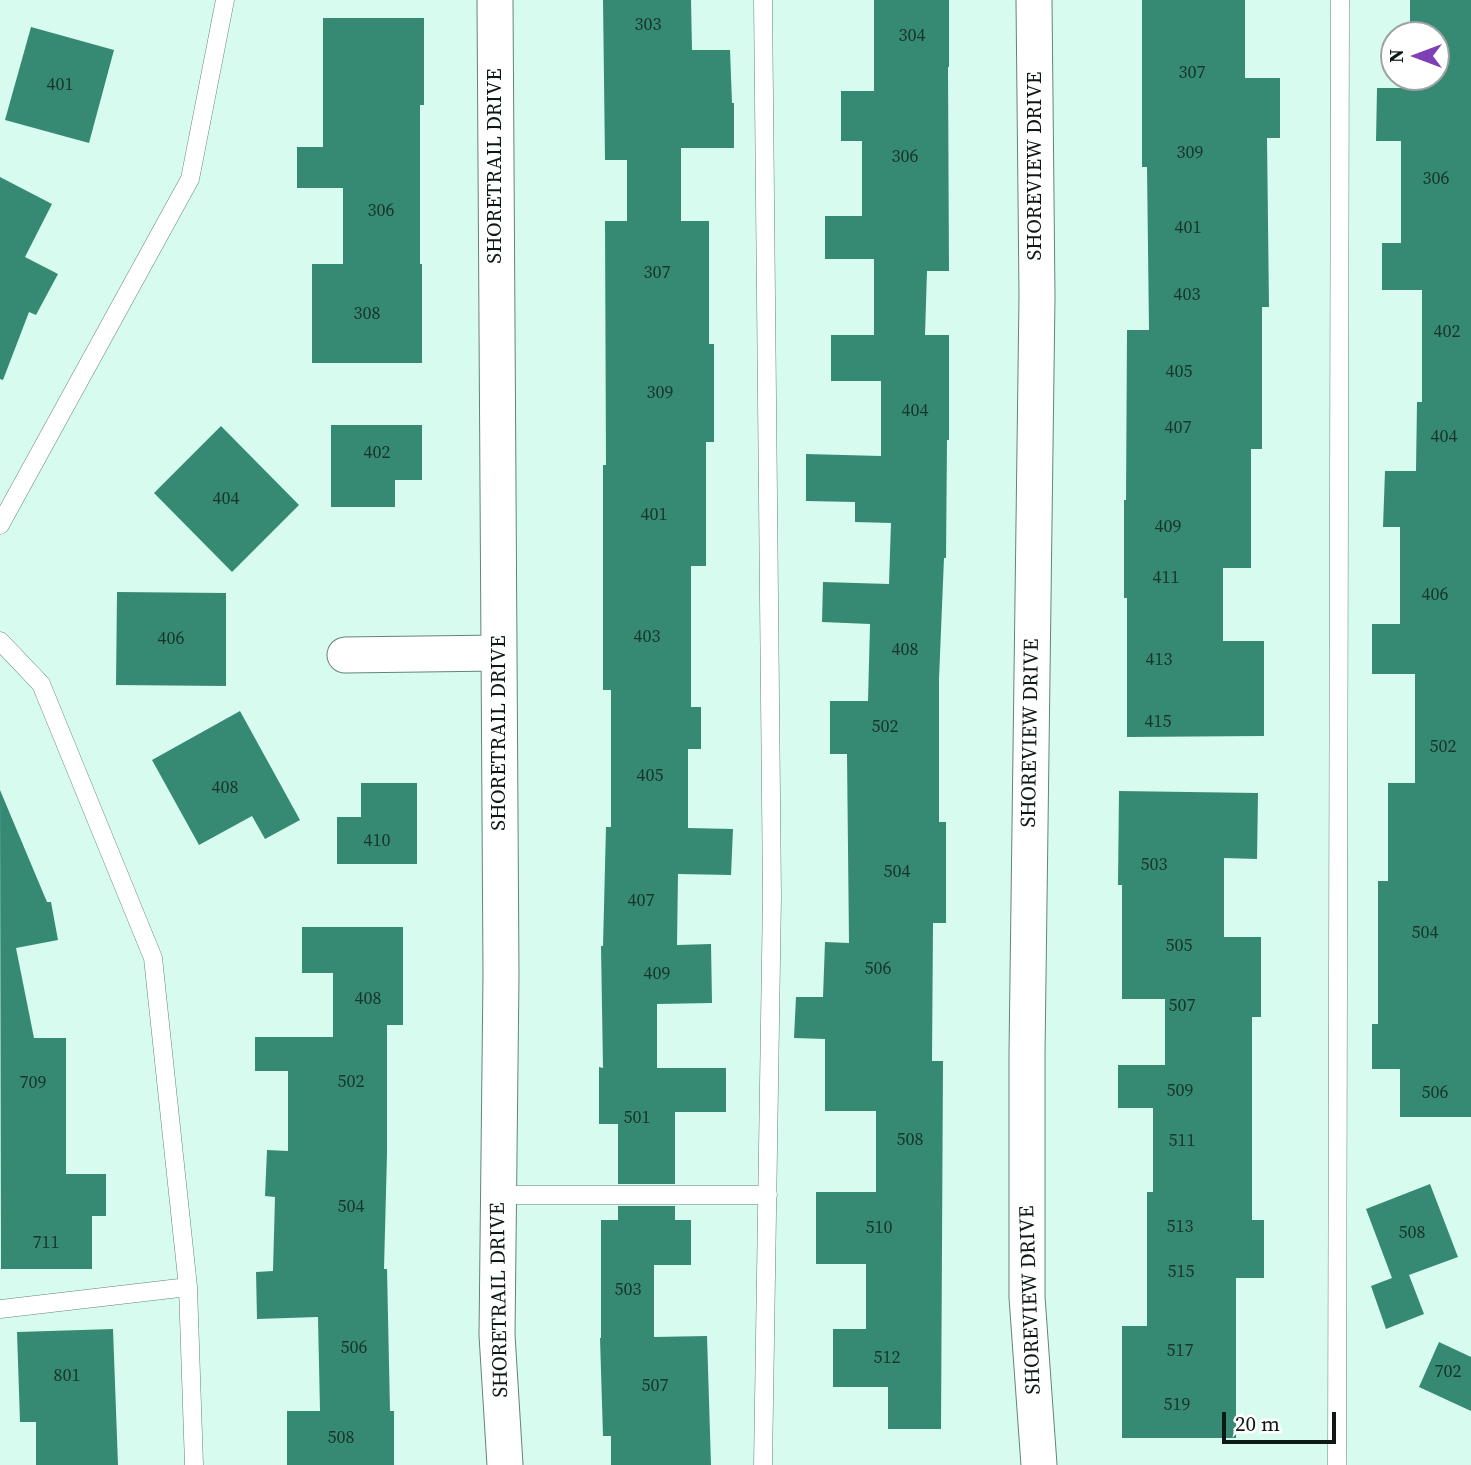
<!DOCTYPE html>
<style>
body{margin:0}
#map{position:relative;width:1471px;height:1465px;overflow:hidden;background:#d8fbef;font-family:"Source Serif 4",serif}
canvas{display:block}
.north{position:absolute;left:1380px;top:21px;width:70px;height:70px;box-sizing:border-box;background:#fff;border:2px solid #9ea3a1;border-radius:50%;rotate:270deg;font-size:19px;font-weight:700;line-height:28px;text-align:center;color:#0d1915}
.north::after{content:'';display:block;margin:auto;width:24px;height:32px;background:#7f40b6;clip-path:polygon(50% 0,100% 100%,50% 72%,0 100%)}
.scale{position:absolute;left:1222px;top:1412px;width:114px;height:32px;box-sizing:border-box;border:4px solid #0d1915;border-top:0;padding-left:9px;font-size:21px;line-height:24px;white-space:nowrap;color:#0d1915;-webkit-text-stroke:5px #fff;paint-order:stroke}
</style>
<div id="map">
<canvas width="1471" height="1465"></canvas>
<div class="north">N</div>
<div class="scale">20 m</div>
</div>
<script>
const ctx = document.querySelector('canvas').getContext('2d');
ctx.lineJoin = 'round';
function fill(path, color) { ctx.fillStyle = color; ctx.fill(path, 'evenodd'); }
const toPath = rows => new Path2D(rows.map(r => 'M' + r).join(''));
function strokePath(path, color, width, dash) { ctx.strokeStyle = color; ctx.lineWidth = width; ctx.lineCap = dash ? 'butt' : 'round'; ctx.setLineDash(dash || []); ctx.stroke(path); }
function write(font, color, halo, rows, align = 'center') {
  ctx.font = font + ' "Source Serif 4",serif'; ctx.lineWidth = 5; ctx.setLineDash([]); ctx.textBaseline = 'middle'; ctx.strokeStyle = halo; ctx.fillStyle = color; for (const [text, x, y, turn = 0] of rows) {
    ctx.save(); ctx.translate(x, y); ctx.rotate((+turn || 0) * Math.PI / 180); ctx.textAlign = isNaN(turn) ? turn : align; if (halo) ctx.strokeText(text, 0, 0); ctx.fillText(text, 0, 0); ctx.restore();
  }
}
fill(toPath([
 [603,0,691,0,692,50,730,50,732,103,734,103,734,148,681,148,681,221,709,221,709,344,714,344,714,442,706,442,706,566,691,566,691,707,701,707,701,749,688,749,688,828,733,829,731,875,678,874,677,945,711,944,712,1003,657,1004,657,1068,726,1068,726,1112,675,1112,675,1184,618,1184,618,1124,599,1124,599,1067,603,1068,601,946,603,946,606,827,611,827,611,690,603,690,603,465,606,465,605,221,627,221,627,160,605,160],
 [874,0,949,0,949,67,948,67,949,271,927,271,925,335,949,335,949,440,947,440,946,558,944,558,939,679,939,822,946,822,946,923,933,923,932,1061,943,1061,941,1429,888,1429,888,1387,833,1387,833,1329,866,1329,866,1264,816,1264,816,1192,876,1192,876,1111,825,1111,825,1039,794,1038,796,997,823,997,825,942,849,943,847,754,830,754,830,701,868,701,870,624,822,622,823,582,889,584,891,523,855,522,855,502,806,501,806,454,881,456,881,381,831,381,831,335,874,335,874,259,825,259,825,216,862,216,862,141,841,141,841,91,874,91],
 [1142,0,1245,0,1245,78,1280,78,1280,138,1267,138,1269,307,1262,307,1262,449,1251,449,1251,568,1223,568,1223,641,1264,641,1264,736,1127,737,1127,598,1124,598,1124,500,1126,500,1127,330,1149,330,1147,167,1142,167],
 [1410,0,1471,0,1471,1117,1400,1117,1400,1069,1372,1069,1372,1024,1378,1024,1378,881,1388,881,1388,783,1415,783,1415,674,1372,674,1372,624,1400,624,1400,527,1383,527,1385,471,1416,471,1417,402,1422,402,1422,290,1382,290,1382,243,1401,243,1401,141,1376,141,1377,88,1410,88,1410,77,1436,77,1436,35,1410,35],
 [323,18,424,18,424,105,420,105,420,264,422,264,422,363,312,363,312,264,343,264,343,188,297,188,297,147,323,147],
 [31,27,114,50,89,143,5,120],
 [0,177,52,204,25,257,58,274,36,315,29,312,3,380,0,379],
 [331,425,422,425,422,480,395,480,395,507,331,507],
 [221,426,299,505,232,572,154,493],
 [117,592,226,593,226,686,116,685],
 [240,711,300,820,265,839,252,816,199,845,152,760],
 [361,783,417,783,417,864,337,864,337,817,361,817],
 [0,790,47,902,51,902,58,940,16,948,34,1038,66,1038,66,1174,106,1174,106,1216,92,1216,92,1269,1,1269],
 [1119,791,1258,793,1257,859,1224,858,1224,937,1261,937,1261,1017,1252,1017,1252,1220,1264,1220,1264,1278,1236,1278,1236,1438,1122,1438,1122,1326,1147,1326,1147,1192,1153,1192,1153,1108,1118,1108,1118,1065,1165,1065,1165,999,1122,999,1122,885,1118,885],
 [302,927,403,927,403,1025,387,1025,387,1154,384,1269,387,1269,390,1411,394,1411,394,1465,287,1465,287,1411,320,1411,318,1317,257,1319,256,1272,273,1271,275,1197,265,1196,267,1150,288,1151,288,1071,255,1071,255,1037,333,1037,333,973,302,973],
 [1430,1184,1458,1257,1409,1275,1424,1314,1386,1329,1371,1286,1392,1278,1366,1209],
 [618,1206,675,1206,675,1220,691,1220,691,1265,654,1265,654,1337,707,1336,711,1465,611,1465,611,1436,603,1436,600,1338,601,1338,601,1220,618,1220],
 [113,1329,118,1465,36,1465,36,1422,20,1422,17,1332],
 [1439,1342,1471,1357,1471,1411,1419,1387]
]), '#368a74');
const service = toPath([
 [763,0,772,896,763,1465],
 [0,525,190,179,225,0],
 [0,641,41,684,153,958,188,1287,0,1309],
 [499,1195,768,1195],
 [188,1287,194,1465],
 [1337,1465,1340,0]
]);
const minor = toPath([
 [495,0,501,975,497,1335,505,1465],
 [1034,0,1037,296,1027,1053,1027,1297,1039,1465],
 [345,655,499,653]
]);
strokePath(service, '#64847a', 19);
strokePath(minor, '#64847a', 37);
strokePath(service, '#fff', 18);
strokePath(minor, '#fff', 35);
write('18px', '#17352d', null, [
 ["303",648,25],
 ["304",912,36],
 ["307",1192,73],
 ["401",60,85],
 ["309",1190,153],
 ["306",905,157],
 ["306",1436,179],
 ["306",381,211],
 ["401",1188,228],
 ["307",657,273],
 ["403",1187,295],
 ["308",367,314],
 ["402",1447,332],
 ["405",1179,372],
 ["309",660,393],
 ["404",915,411],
 ["407",1178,428],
 ["404",1444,437],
 ["402",377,453],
 ["404",226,499],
 ["401",654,515],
 ["409",1168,527],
 ["411",1166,578],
 ["406",1435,595],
 ["403",647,637],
 ["406",171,639],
 ["408",905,650],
 ["413",1159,660],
 ["415",1158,722],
 ["502",885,727],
 ["502",1443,747],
 ["405",650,776],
 ["408",225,788],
 ["410",377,841],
 ["503",1154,865],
 ["504",897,872],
 ["407",641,901],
 ["504",1425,933],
 ["505",1179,946],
 ["506",878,969],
 ["409",657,974],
 ["408",368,999],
 ["507",1182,1006],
 ["502",351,1082],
 ["709",33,1083],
 ["509",1180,1091],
 ["506",1435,1093],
 ["501",637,1118],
 ["508",910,1140],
 ["511",1182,1141],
 ["504",351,1207],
 ["513",1180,1227],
 ["510",879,1228],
 ["508",1412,1233],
 ["711",46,1243],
 ["515",1181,1272],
 ["503",628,1290],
 ["506",354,1348],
 ["517",1180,1351],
 ["512",887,1358],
 ["702",1448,1372],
 ["801",67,1376],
 ["507",655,1386],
 ["519",1177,1405],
 ["508",341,1438]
]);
write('21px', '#0d1915', '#fff', [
 ["SHORETRAIL DRIVE",496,166,-90],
 ["SHOREVIEW DRIVE",1036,166,-90],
 ["SHORETRAIL DRIVE",500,733,-90],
 ["SHOREVIEW DRIVE",1031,733,-89],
 ["SHORETRAIL DRIVE",500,1300,-91],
 ["SHOREVIEW DRIVE",1031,1300,-92]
]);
</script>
